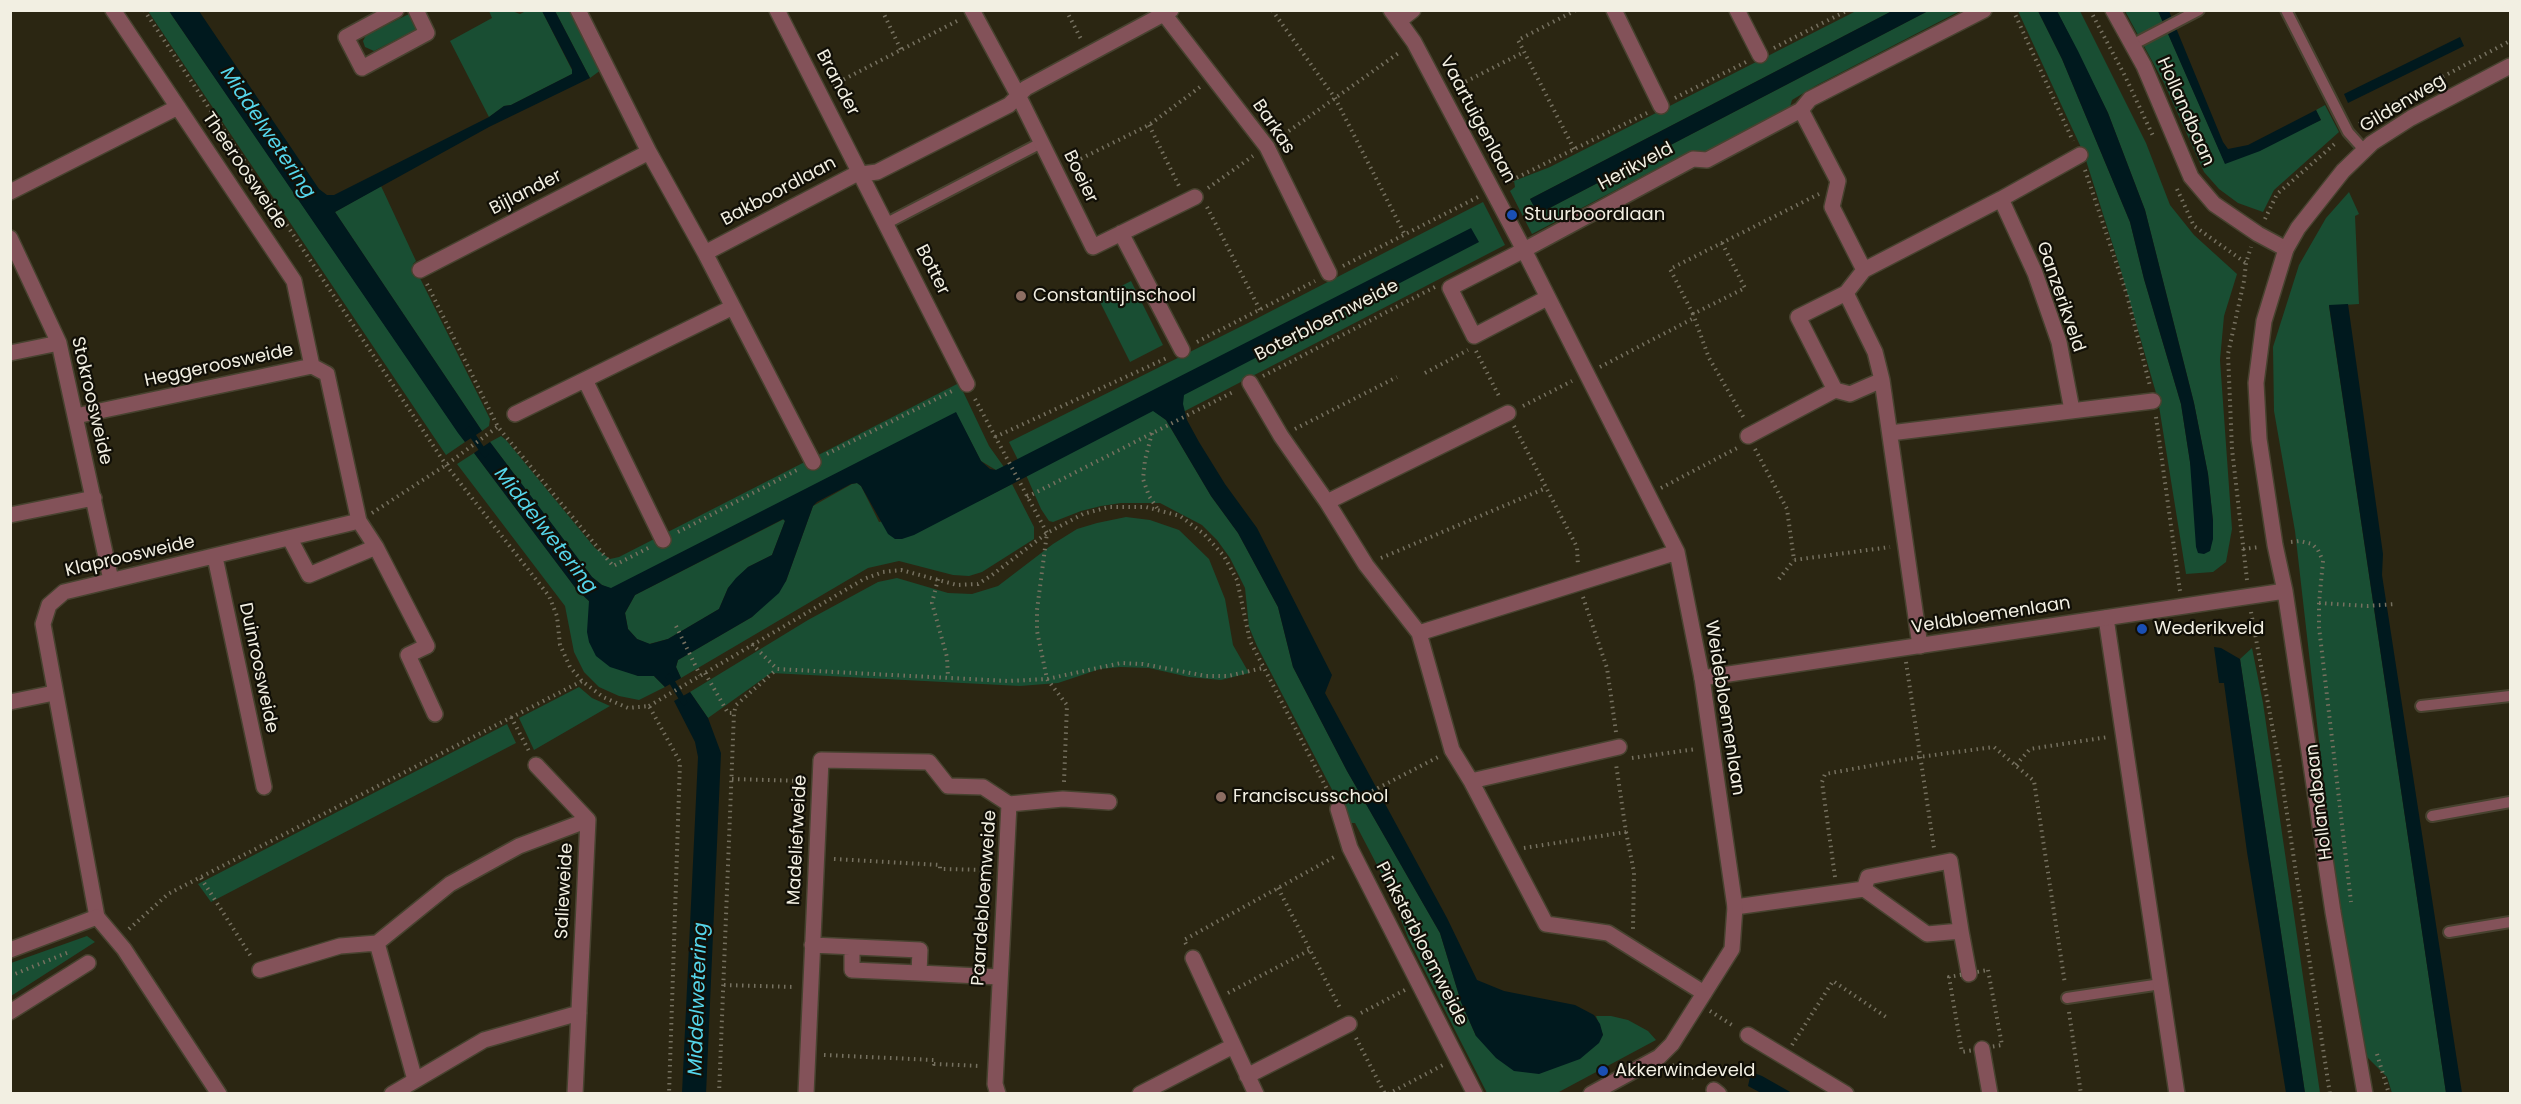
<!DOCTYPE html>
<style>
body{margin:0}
#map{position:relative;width:2521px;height:1104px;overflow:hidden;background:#2b2612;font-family:Poppins,sans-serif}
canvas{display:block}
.frame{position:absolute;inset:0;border:12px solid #f2efe2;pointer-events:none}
</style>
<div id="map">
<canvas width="2521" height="1104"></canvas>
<div class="frame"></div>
</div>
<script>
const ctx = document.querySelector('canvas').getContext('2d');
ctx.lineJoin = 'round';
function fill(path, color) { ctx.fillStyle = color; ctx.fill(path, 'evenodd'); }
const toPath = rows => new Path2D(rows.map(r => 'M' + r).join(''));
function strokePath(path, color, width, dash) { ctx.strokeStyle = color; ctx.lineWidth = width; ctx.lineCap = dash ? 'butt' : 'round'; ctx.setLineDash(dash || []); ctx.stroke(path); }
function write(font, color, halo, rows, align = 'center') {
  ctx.font = font + ' Poppins,sans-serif'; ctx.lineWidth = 4.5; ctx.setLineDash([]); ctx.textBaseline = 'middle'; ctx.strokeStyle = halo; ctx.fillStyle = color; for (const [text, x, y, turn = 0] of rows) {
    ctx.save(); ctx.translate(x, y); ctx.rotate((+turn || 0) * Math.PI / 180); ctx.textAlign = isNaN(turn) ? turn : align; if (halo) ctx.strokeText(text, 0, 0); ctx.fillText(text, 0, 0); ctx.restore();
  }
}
fill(toPath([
 [148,11,169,11,465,442,446,455],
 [489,11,512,11,520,14,526,11,542,11,572,70,572,74,511,105,504,106,489,117,450,41,492,18],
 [555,11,570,11,601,70,590,78],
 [1856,11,1892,11,1530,199,1538,214,1928,11,1960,11,1817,85,1792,100,1790,107,1707,152,1697,151,1679,157,1532,234,1510,191,1515,187,1514,181,1550,167],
 [2018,11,2038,11,2062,59,2130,222,2144,279,2181,404,2190,462,2210,551,2213,521,2208,474,2194,403,2145,210,2108,113,2057,11,2080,11,2146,143,2170,205,2194,235,2237,274,2224,316,2220,360,2232,529,2226,562,2213,572,2186,574,2158,400,2121,271,2084,154],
 [2125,11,2158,11,2225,163,2321,120,2316,110,2325,105,2339,132,2274,190,2263,212,2238,203,2219,189,2204,172,2164,83],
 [409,14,414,16,417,25,415,30,374,51,365,47,363,41,366,35],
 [381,186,416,261,413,264,490,419,489,426,482,431,335,212],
 [2349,192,2359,214,2355,216,2359,304,2329,306,2446,1093,2392,1093,2387,1077,2367,1057,2334,873,2295,531,2274,411,2273,347,2299,265,2326,218],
 [1483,202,1505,245,1183,412,1183,395,1018,460,1009,442,1248,323],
 [1131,281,1163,345,1130,362,1098,298],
 [959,383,989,446,1004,467,996,470,981,461,956,413,611,589,602,585,592,577,490,442,501,436,506,440,595,548,610,559,619,557],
 [1153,410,1166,420,1211,496,1238,533,1278,607,1293,667,1347,771,1440,933,1461,1002,1476,1036,1603,1035,1596,1016,1611,1016,1628,1020,1648,1031,1656,1040,1557,1093,1487,1093,1408,938,1389,888,1355,823,1343,823,1339,803,1257,646,1249,627,1245,588,1230,558,1217,540,1202,525,1160,503,1121,503,1101,506,1081,511,1053,522,1049,521,1041,509,1026,475],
 [474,453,577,590,589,601,589,642,638,676,654,676,665,687,639,700,619,696,599,687,584,672,574,652,565,606,457,464],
 [857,483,861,486,879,522,979,501,1012,484,1034,527,1034,539,982,572,969,576,953,575,899,561,868,568,681,678,676,667,678,660,752,617,786,581,813,506,852,484],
 [1126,517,1150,520,1179,530,1209,559,1225,599,1233,645,1249,673,1221,680,1189,677,1149,668,1120,667,1100,669,1058,683,1020,686,771,673,708,718,690,692,808,620,878,582,897,578,948,593,972,594,998,586,1053,544,1077,529,1097,523],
 [784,519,785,521,772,555,748,567,728,588,719,609,668,639,649,644,637,639,628,629,625,613,635,595],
 [2252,648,2263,703,2320,1093,2305,1093,2240,659],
 [579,687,592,698,610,706,534,750,519,718],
 [507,724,516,743,211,902,198,884],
 [87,936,95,942,11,996,11,963]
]), '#194e33');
fill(toPath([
 [169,11,199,11,319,189,327,195,334,195,489,117,504,106,511,105,572,74,572,69,542,11,555,11,590,78,489,127,335,212,482,431,465,442,458,433],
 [1892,11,1928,11,1538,214,1530,199],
 [2038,11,2057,11,2078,51,2108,113,2145,210,2194,403,2208,474,2213,521,2213,539,2210,551,2204,554,2198,553,2196,547,2190,462,2181,404,2144,279,2130,222,2062,59],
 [2158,11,2169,11,2223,142,2228,149,2248,145,2316,110,2321,120,2260,151,2225,164],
 [2460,37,2464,46,2348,103,2344,94],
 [1471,228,1479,242,1184,395,1183,404,1187,420,1199,442,1225,484,1257,528,1332,675,1325,693,1447,918,1477,980,1504,991,1575,1005,1594,1015,1600,1024,1603,1035,1599,1043,1580,1059,1539,1074,1514,1071,1496,1058,1476,1036,1461,1002,1440,933,1347,771,1293,667,1278,607,1238,533,1211,496,1166,420,1153,411,914,535,902,539,895,539,888,534,861,486,857,483,851,484,817,502,813,506,786,581,779,593,752,617,678,660,676,667,681,678,665,687,654,676,638,676,610,667,596,656,589,642,587,632,589,601,577,590,474,453,490,442,592,577,602,585,611,588,956,412,981,461,990,469,996,470],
 [783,519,785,521,772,555,748,567,736,578,728,588,719,609,668,639,650,644,637,639,628,629,625,613,635,595],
 [2348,304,2383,554,2382,575,2462,1093,2446,1093,2329,305],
 [2214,647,2221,648,2240,659,2305,1093,2286,1093,2247,852,2224,683,2219,683],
 [690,692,708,718,721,753,706,1094,682,1093,698,757,695,742,674,701],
 [1754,1073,1762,1076,1792,1093,1761,1093,1748,1086,1750,1077]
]), '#00191e');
strokePath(toPath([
 [469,430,485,454],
 [669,677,684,702]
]), '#00191e', 6);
const service = toPath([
 [2286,10,2348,132,2365,151],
 [2132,45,2199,10],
 [887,223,1041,143],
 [2421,706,2510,696],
 [2432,816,2510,802],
 [2449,932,2510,922],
 [2067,998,2161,984]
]);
const minor = toPath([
 [113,10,294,281,312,366],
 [396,10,346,37,362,68,427,33,416,10],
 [578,10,649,152,705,253],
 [777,10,967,384],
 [972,10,1018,95,1093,247,1195,197],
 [1161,10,1267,147,1329,273],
 [1391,10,1414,42,1524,250,1693,159,1707,160,1801,110,1810,99,1984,10],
 [1614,10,1661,106],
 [1737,10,1760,55],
 [2113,10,2144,66,2191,177,2214,204,2258,234,2286,249],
 [1399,21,1413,10],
 [1801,110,1838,181,1832,207,1864,270],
 [10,192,178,107],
 [2001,199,2035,273,2059,342,2072,410],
 [1121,233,1182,350],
 [10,238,59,343,111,580],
 [420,270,649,152],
 [1846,293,1875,352,1882,380,1920,646],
 [1547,298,1474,336,1450,288,1524,250,1677,552,1702,678],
 [733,307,813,462],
 [10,353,59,343],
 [585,380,663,540],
 [1250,383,1281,436,1327,502,1366,565,1419,633,1452,750,1471,781,1546,924,1608,933,1704,993],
 [1835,390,1850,394,1882,380],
 [515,414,733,307,705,253,854,175,877,172,1009,105,1026,88,1171,10],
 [76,416,312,366,327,374,359,521,376,547,427,646,408,655,435,714],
 [1890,433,2153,401],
 [1748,436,1835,390,1798,317,1846,293,1864,270,2001,199,2080,155],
 [1327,502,1508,413],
 [10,515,94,498],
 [290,539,309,575,376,547],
 [215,557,264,787],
 [2106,618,2177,1094],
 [1419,633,1677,552],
 [10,702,54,693],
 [536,765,588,820,575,1094],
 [1471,781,1619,747],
 [1338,809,1350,848,1475,1094],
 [1864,889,1927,934,1961,931,1969,974],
 [1735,907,1864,889,1868,877,1950,861,1961,931],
 [97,917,43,624,49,605,64,592,359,521],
 [377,943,415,1080],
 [812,945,920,950,919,973,1000,977],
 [852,947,852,970,919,973],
 [1193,958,1256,1094],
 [260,970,340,946,377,943,450,884,519,846,588,820],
 [10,1012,88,963],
 [1748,1035,1846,1094],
 [1982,1049,1990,1094],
 [1247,1076,1349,1024],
 [1714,1090,1719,1094],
 [392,1094,484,1040,579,1013],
 [806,1094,821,760,929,762,948,786,983,787,1009,804],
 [998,1094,995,1084,1009,804,1063,799,1109,802],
 [1140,1094,1233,1046]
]);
const tertiary = toPath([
 [10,950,97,917,124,949,219,1094],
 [1591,1094,1659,1057,1672,1044,1732,949,1735,907,1702,678,2285,591],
 [2365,1094,2333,912,2285,591,2275,545,2259,439,2256,383,2264,321,2286,249,2298,228,2343,171,2372,143,2411,118,2510,66]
]);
strokePath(service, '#47422f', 14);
strokePath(minor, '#47422f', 18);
strokePath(tertiary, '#47422f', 18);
strokePath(toPath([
 [144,10,446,465,549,596,557,616,560,645,570,667,582,681,603,697,628,708,649,706,680,762,669,1094],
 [882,10,901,50],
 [1066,10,1081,39],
 [1272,10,1335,98,1405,235],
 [2013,10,2073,141],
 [2090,10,2125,76,2154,138],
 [1774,48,1848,10],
 [833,85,959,20],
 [1455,87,1524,52],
 [1675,98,1746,62],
 [2359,124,2397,101,2510,41],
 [1149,125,1179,186],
 [1279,138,1400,52],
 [1574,149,1518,40,1576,10],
 [1070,164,1149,125,1200,87],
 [2085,170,2127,295,2150,386],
 [1506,183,1647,113],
 [1208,188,1253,156],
 [2177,189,2194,226,2246,263],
 [1207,207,1260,310],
 [2265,219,2277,194,2337,142],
 [1722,243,1745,288,1693,314,1709,358,1745,420],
 [1343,266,1478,197],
 [427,284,498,427,613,566,650,547],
 [1693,314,1670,269,1819,194],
 [1197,342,1315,281],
 [1476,351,1500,398],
 [1600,367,1694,318],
 [1425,373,1468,350],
 [1263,376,1435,287],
 [975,399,1047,533,1037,610,1037,631,1047,679,1067,705,1064,782],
 [1523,406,1572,381],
 [2156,417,2180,591],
 [1514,426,1577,547,1578,566],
 [1295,429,1397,377],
 [1152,433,1145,460,1143,479,1149,496,1157,508],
 [995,437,1169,357],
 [1755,449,1787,509,1794,560,1890,547],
 [827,454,952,391],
 [1661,488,1737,448],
 [1027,497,1235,391],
 [372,513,446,465,500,425],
 [678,532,799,469],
 [2291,542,2300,541,2312,544,2318,550,2323,561,2319,603,2319,627,2351,902],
 [2243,549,2260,547],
 [1381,558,1546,488],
 [938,579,932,603,947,657,948,677],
 [1779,579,1794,560],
 [2247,580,2232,449,2228,354,2244,281,2246,263,2251,247],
 [1583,597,1607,668,1616,732],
 [2319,603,2367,606,2396,604],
 [2251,612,2280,768,2330,1094],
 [676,626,700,675],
 [752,644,777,669,1008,681,1047,679,1121,663,1143,664,1206,676,1228,676,1263,668],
 [1906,662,1934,848],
 [705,673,728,713,734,713],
 [649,706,864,579,883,572,901,570,957,585,978,584,992,575,1047,533,1083,514,1109,507,1146,507,1180,516,1204,534,1224,556,1237,580,1250,641,1330,795],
 [511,717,529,751],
 [1632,758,1696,749],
 [2016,765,2030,749,2108,737],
 [732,779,803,781],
 [1351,802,1438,757],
 [1626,832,1634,872,1633,929],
 [1524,848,1626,832,1616,764],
 [834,859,940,865,940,869,989,870],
 [1835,877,1822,782,1825,774,1919,757,1994,747,2034,781,2065,984],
 [201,878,252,958],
 [1278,888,1341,1010],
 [129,929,168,894,582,681],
 [1186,944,1184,940,1336,856],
 [1988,970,2002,1045,1962,1052,1949,977,1988,970],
 [10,976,69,952],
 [724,985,795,987],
 [1228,993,1310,950],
 [1710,1011,1732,1025],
 [2069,1012,2081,1094],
 [1361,1013,1405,990],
 [1356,1038,1385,1094],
 [1792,1045,1833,981,1889,1019],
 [2377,1054,2389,1094],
 [824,1055,934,1060,934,1064,980,1066],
 [1672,1065,1697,1080],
 [719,1094,734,713,736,705,777,669],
 [1388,1094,1443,1065]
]), '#767160', 4, [1.5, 4.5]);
strokePath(service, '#835259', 10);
strokePath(minor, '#835259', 15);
strokePath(tertiary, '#835259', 15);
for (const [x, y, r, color] of [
 [1512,215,6,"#1a4fb4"],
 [1021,296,6,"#8d6e63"],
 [2142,629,6,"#1a4fb4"],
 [1221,797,6,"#8d6e63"],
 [1603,1071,6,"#1a4fb4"]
]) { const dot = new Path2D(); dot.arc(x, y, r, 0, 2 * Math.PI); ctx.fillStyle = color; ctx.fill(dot); strokePath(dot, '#110f07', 2); }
write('18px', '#f2efe2', '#110f07', [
 ["Brander",837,83,62],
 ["Gildenweg",2403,104,-31],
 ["Hollandbaan",2185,112,66],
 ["Vaartuigenlaan",1477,120,62],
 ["Barkas",1273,127,56],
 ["Herikveld",1636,167,-28],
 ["Theeroosweide",244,171,56],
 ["Boeier",1080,177,64],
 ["Bakboordlaan",779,192,-28],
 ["Bijlander",526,193,-27],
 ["Botter",932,270,63],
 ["Ganzerikveld",2060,297,71],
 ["Boterbloemweide",1327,321,-27],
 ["Heggeroosweide",219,366,-12],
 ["Stokroosweide",91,401,77],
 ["Klaproosweide",130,557,-13],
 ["Veldbloemenlaan",1991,616,-9],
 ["Duinroosweide",258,668,78],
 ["Weidebloemenlaan",1724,708,81],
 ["Hollandbaan",2320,802,-97],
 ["Madeliefweide",798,840,-87],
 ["Salieweide",565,891,-87],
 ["Paardebloemweide",985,898,-86],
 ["Pinksterbloemweide",1421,944,63]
]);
write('18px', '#f2efe2', '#110f07', [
 ["Stuurboordlaan",1524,215],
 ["Constantijnschool",1033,296],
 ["Wederikveld",2154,629],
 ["Franciscusschool",1233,797],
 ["Akkerwindeveld",1615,1071]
], 'left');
write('italic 20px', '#55d5ea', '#110f07', [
 ["Middelwetering",267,133,56],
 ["Middelwetering",545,531,52],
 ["Middelwetering",699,999,-88]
]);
</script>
